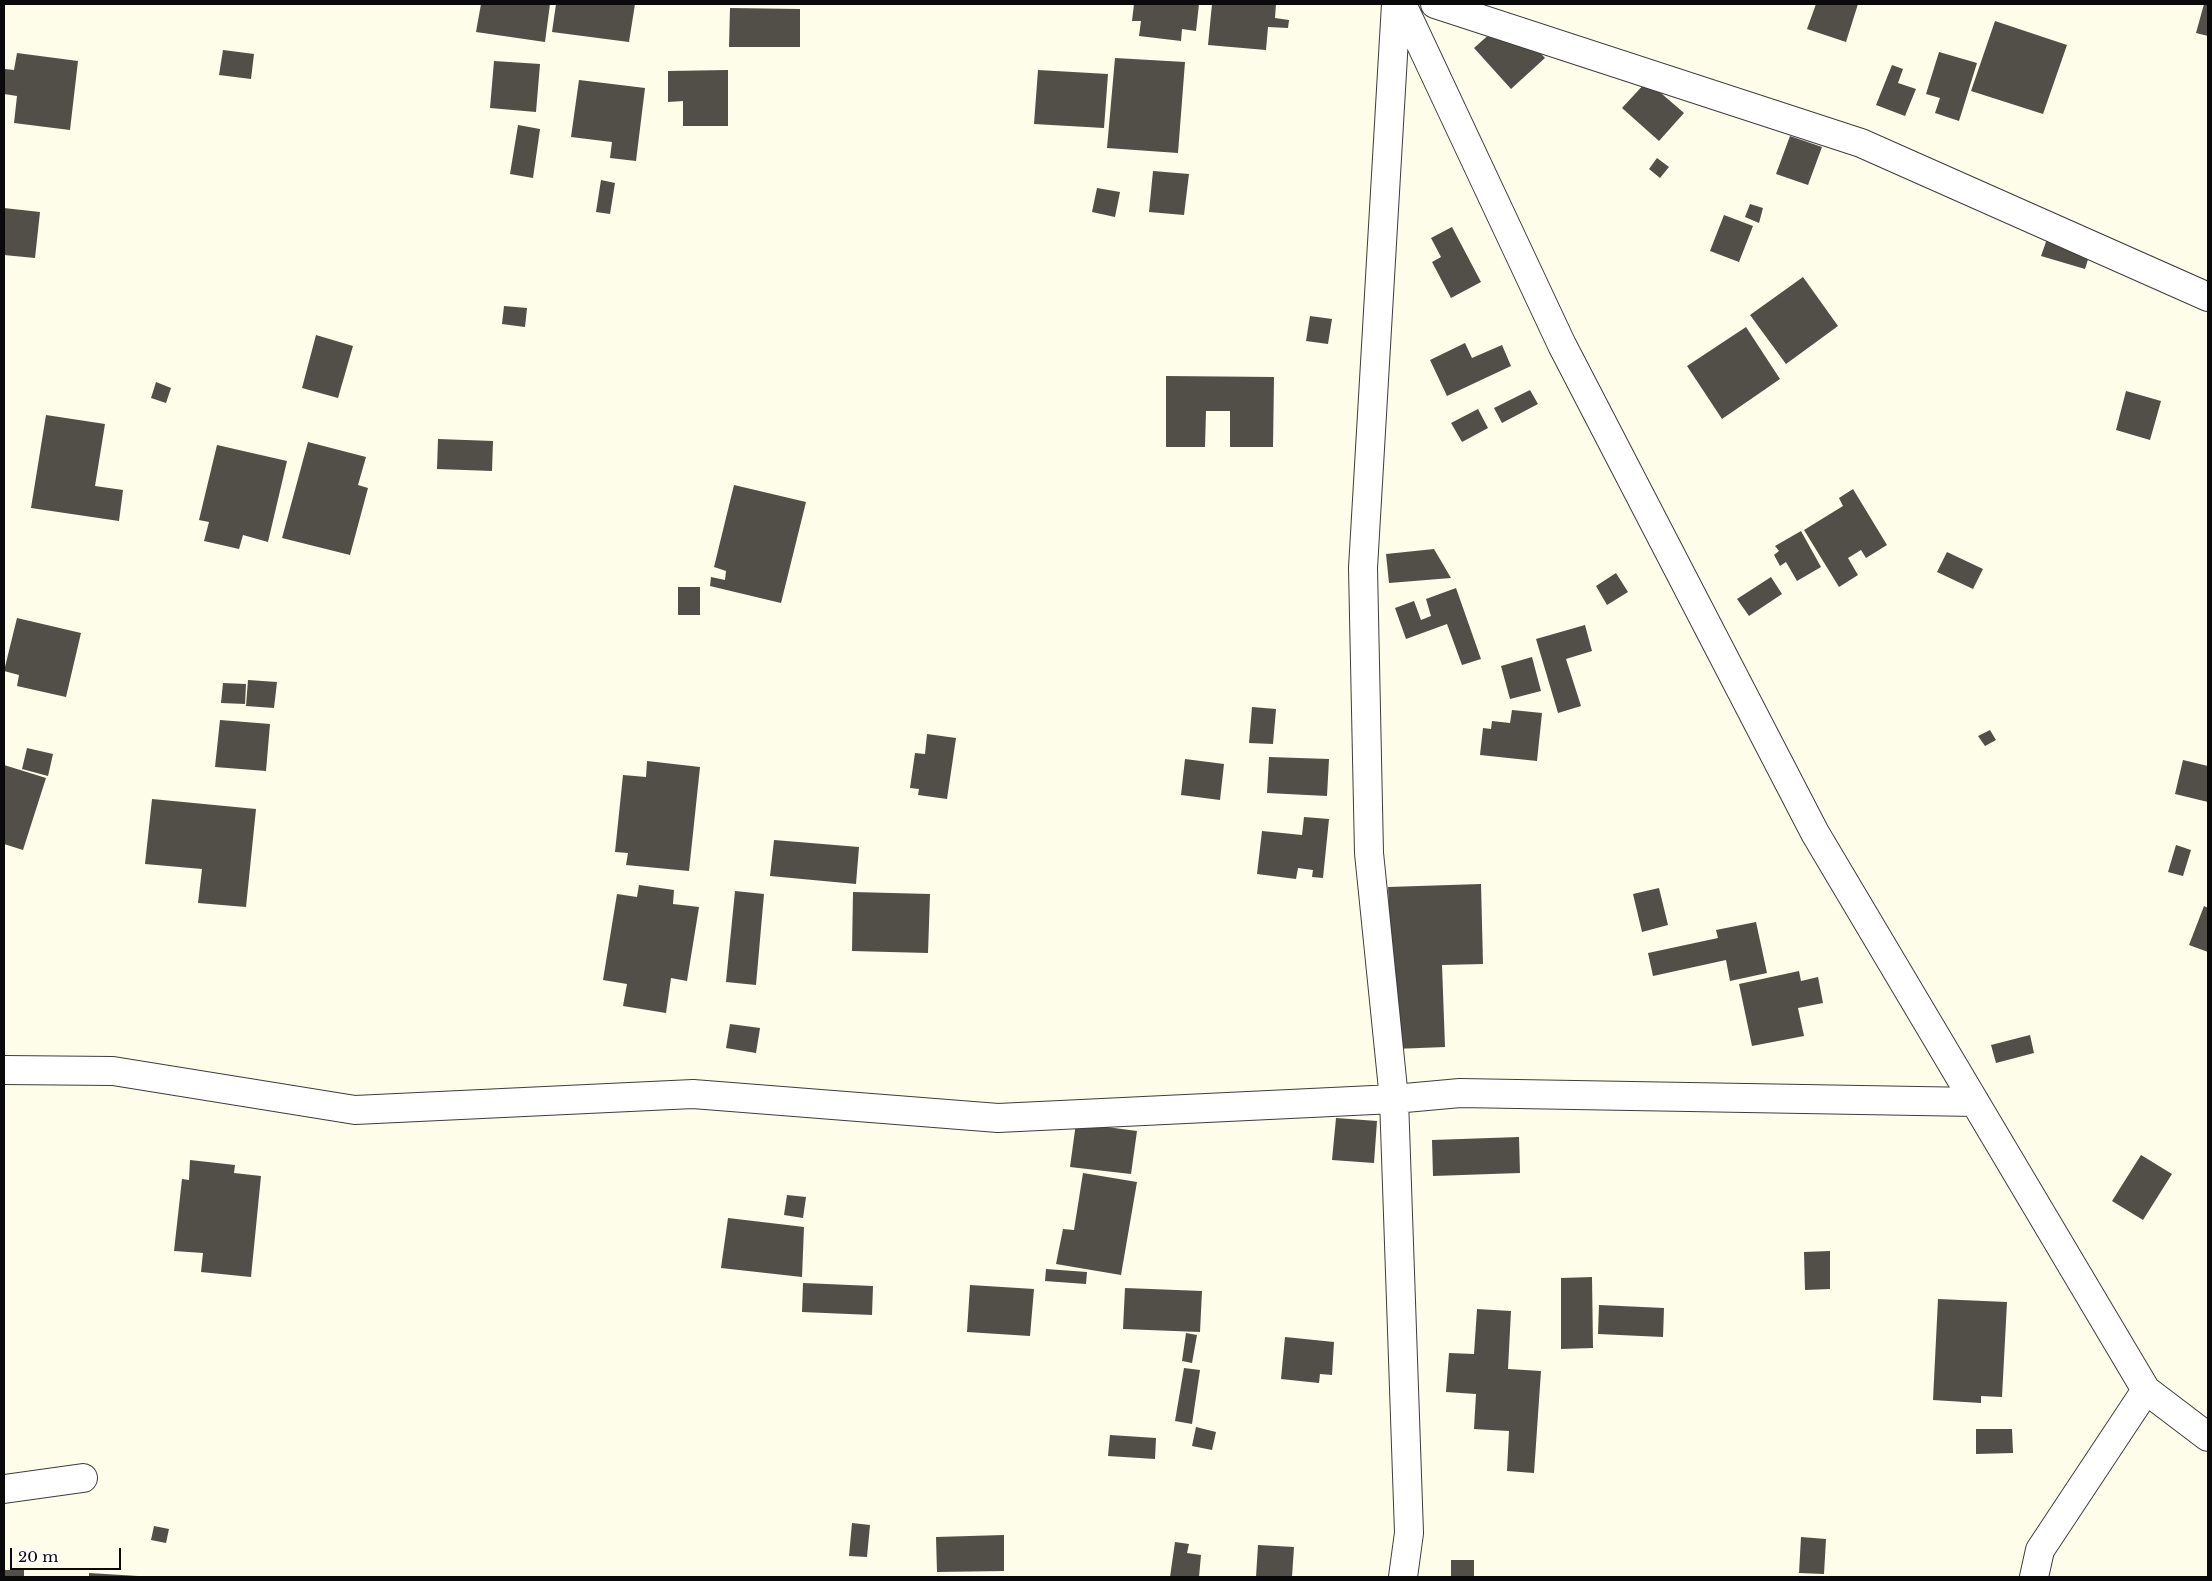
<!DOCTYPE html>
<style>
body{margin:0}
#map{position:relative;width:2212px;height:1581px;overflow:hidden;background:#fdfde9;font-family:"Libre Baskerville",serif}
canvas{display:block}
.frame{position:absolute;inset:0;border:5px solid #0a0a0a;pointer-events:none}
.scale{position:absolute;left:10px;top:1548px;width:111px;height:22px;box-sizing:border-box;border:2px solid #0a0a0a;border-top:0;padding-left:6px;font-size:15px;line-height:18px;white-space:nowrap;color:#0a0a0a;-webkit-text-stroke:4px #fff;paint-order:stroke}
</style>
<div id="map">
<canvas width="2212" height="1581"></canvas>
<div class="frame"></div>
<div class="scale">20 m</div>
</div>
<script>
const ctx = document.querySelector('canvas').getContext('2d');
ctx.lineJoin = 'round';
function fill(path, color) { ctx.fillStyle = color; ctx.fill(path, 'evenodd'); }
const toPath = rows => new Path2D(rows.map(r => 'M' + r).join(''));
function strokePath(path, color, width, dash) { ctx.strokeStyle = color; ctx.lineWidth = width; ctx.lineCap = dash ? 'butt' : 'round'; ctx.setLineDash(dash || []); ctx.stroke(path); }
fill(toPath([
 [481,4,550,4,545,42,476,32],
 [556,4,635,4,629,42,552,32],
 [1134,4,1199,4,1196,31,1182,29,1181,41,1139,36,1141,21,1132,21],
 [1212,4,1276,4,1275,18,1289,20,1288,28,1268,27,1266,50,1208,45],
 [1816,4,1858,4,1846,42,1807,29],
 [2204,4,2208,4,2208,36,2196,33],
 [730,8,800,9,800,47,729,47],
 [1995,21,2067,45,2043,114,1971,91],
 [1493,31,1525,37,1545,58,1511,89,1474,48],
 [223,50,254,54,251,79,219,75],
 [1939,52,1977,63,1959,121,1935,113,1940,98,1926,94],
 [17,53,78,61,70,130,14,123,17,96,4,94,4,76,5,69,14,70],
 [1115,58,1185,62,1178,153,1107,148],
 [494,61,540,64,536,112,490,108],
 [1892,65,1903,69,1898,83,1916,89,1905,116,1876,105],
 [728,70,728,126,683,126,683,101,668,102,668,71],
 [1038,70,1108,74,1104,128,1034,124],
 [579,80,645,88,636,161,610,158,612,142,571,137],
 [1647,81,1684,113,1659,141,1622,108],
 [518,125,540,129,533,178,510,174],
 [1790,136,1822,147,1808,185,1776,174],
 [1657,158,1669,167,1660,178,1649,169],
 [1153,171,1189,174,1184,215,1149,212],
 [601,180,615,183,610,214,596,212],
 [1097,188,1120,192,1115,217,1092,212],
 [1750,204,1763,208,1759,223,1745,217],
 [4,208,40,212,35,258,4,255],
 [1724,215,1753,226,1739,262,1710,251],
 [1452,227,1481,282,1451,298,1432,262,1441,257,1431,238],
 [2047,239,2090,253,2085,269,2041,256],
 [1803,277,1838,326,1786,364,1750,315],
 [504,306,527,308,525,327,502,324],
 [1310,316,1332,319,1328,344,1306,341],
 [1746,327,1780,379,1722,419,1687,366],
 [316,335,353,346,338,398,302,388],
 [1465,343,1472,358,1502,345,1511,366,1447,396,1430,360],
 [1166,376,1274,377,1273,447,1230,447,1230,411,1206,411,1205,447,1166,447],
 [156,382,171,388,166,403,151,398],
 [1530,390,1538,404,1502,423,1494,408],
 [2126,391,2161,401,2150,440,2116,430],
 [1478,409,1488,428,1462,442,1451,423],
 [46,415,105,424,95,486,123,490,119,521,31,508],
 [438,439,493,441,492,471,437,469],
 [308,442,366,457,358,485,368,488,350,555,282,538],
 [217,445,287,461,268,542,243,535,239,549,204,541,209,522,199,520],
 [734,485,806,502,781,603,710,586,711,577,725,580,726,571,714,567],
 [1853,489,1887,545,1866,558,1861,550,1848,558,1858,575,1839,587,1804,530,1843,506,1839,498],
 [1801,531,1821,567,1797,581,1786,562,1780,566,1774,555,1779,551,1775,546],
 [1434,549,1451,578,1389,583,1386,554],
 [1947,552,1983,569,1973,589,1937,572],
 [1616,573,1628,592,1607,605,1596,586],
 [1771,577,1782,594,1749,616,1737,599],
 [678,587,700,587,700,615,678,615],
 [1456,588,1481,659,1462,665,1447,624,1406,639,1395,608,1414,601,1421,620,1431,616,1426,599],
 [17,618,81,633,66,697,17,686,19,675,4,671],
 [1585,625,1592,651,1566,659,1581,706,1558,713,1536,639],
 [1532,657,1541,691,1510,699,1501,666],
 [248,680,277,682,274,708,246,706],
 [223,683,246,684,245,704,221,703],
 [1252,707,1276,709,1273,744,1249,743],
 [1512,710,1542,713,1537,761,1480,755,1483,728,1491,729,1492,721,1510,723],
 [220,720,270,724,266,771,215,767],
 [1990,730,1996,740,1985,746,1978,736],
 [927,734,956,738,947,799,918,795,919,789,910,788,915,753,925,754],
 [27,748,53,754,48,776,22,769],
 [1269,757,1329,759,1327,796,1267,793],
 [1185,759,1224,764,1220,800,1181,795],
 [2183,760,2208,766,2208,802,2175,794],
 [647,761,700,767,689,871,626,865,628,853,615,852,623,775,646,777],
 [4,765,46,778,23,850,4,844],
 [152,799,256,809,246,907,198,903,202,869,145,864],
 [1304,817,1329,819,1323,878,1312,877,1313,870,1298,868,1296,879,1257,874,1262,831,1302,835],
 [774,840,859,847,856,884,770,876],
 [2176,845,2191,850,2183,876,2168,872],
 [1481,884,1483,964,1442,965,1445,1047,1394,1049,1388,887],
 [639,885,674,890,673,904,699,907,687,981,671,978,666,1013,623,1006,627,984,603,980,617,894,637,897],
 [1659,888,1668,925,1642,932,1633,894],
 [735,891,764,894,756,985,726,982],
 [853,892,930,894,928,953,852,951],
 [2204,906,2208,908,2208,952,2189,945],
 [1756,922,1767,973,1730,981,1726,960,1653,976,1648,953,1718,938,1716,930],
 [1799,971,1801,981,1818,977,1823,1003,1798,1008,1804,1036,1752,1046,1739,984],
 [730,1024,760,1028,756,1053,726,1048],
 [2030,1035,2034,1053,1996,1063,1991,1045],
 [1336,1118,1377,1121,1374,1163,1332,1160],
 [1076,1123,1137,1131,1131,1174,1070,1167],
 [1519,1137,1520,1173,1433,1176,1432,1140],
 [2141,1155,2172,1174,2143,1220,2112,1201],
 [190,1160,235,1165,234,1173,261,1176,251,1277,201,1272,203,1253,174,1251,182,1179,189,1180],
 [1083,1173,1137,1182,1121,1275,1056,1264,1063,1229,1074,1230],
 [787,1195,806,1197,803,1218,784,1215],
 [728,1218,804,1227,802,1277,721,1268],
 [1830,1251,1830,1289,1805,1290,1804,1252],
 [1046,1269,1087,1272,1086,1284,1045,1281],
 [1592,1277,1593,1348,1561,1349,1561,1278],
 [803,1283,873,1286,872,1315,802,1312],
 [970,1285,1034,1289,1030,1336,967,1332],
 [1125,1288,1202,1291,1200,1332,1123,1329],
 [1938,1299,2007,1302,2002,1397,1981,1396,1981,1403,1933,1400],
 [1599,1305,1664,1308,1663,1337,1598,1334],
 [1477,1309,1511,1311,1508,1369,1541,1371,1534,1473,1507,1471,1509,1431,1474,1429,1476,1394,1446,1392,1449,1353,1474,1354],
 [1186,1333,1197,1335,1192,1363,1182,1361],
 [1285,1337,1334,1342,1332,1375,1320,1374,1319,1383,1281,1379],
 [1184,1368,1200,1370,1192,1424,1175,1421],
 [1196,1427,1216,1432,1212,1450,1192,1446],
 [1976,1429,2012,1429,2013,1453,1976,1454],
 [1110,1435,1156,1438,1155,1459,1108,1456],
 [852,1523,870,1525,867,1557,849,1556],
 [154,1526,169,1529,166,1543,151,1540],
 [1004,1535,1004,1571,937,1572,936,1537],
 [1801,1537,1826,1539,1824,1574,1799,1573],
 [1175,1542,1189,1544,1187,1553,1201,1555,1199,1577,1170,1577],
 [1258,1545,1294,1547,1292,1577,1256,1577],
 [1451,1560,1474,1560,1474,1577,1451,1577],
 [4,1570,24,1570,24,1577,4,1577],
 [89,1573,138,1576,138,1577,89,1577]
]), '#524e48');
const street = toPath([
 [1396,4,1363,568,1369,853,1394,1099,1409,1533,1403,1577],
 [1402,4,1562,345,1815,833,2146,1390,2208,1437],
 [1435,4,1861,143,2208,297],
 [4,1070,113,1071,355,1110,693,1094,998,1118,1394,1099,1460,1093,1975,1102],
 [4,1489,83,1478],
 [2034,1577,2040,1550,2146,1390]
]);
strokePath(street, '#3d3d3d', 30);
strokePath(street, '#fff', 28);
</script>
